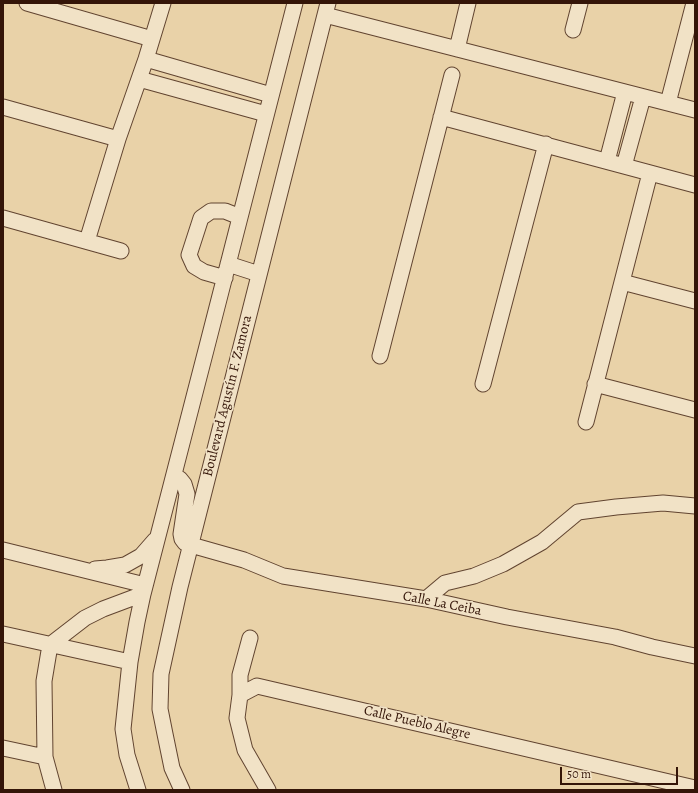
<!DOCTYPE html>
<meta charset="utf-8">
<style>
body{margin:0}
#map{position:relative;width:698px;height:793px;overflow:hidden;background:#e9d2a8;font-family:Alegreya,serif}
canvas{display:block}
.frame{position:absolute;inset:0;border:4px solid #341508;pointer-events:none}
.scale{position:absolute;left:560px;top:767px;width:118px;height:18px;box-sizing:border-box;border:2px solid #341508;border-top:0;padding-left:5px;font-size:12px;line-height:14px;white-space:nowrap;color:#341508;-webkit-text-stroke:3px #f1e2c6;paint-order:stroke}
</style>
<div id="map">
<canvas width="698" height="793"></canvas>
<div class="frame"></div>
<div class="scale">50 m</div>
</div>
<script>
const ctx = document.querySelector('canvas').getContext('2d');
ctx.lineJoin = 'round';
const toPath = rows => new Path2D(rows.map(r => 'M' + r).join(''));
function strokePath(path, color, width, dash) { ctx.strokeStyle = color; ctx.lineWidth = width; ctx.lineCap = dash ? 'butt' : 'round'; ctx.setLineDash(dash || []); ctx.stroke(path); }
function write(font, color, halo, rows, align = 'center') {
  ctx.font = font + ' Alegreya,serif'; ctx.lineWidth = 3.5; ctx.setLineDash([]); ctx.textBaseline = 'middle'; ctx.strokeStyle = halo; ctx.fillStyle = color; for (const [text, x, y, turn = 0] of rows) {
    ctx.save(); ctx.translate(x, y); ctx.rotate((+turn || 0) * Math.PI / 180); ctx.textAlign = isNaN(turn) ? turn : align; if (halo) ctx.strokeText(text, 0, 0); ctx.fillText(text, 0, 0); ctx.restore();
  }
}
const minor = toPath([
 [27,3,152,39],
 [325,15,695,110],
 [573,30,580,3],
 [457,49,468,3],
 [146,59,271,95],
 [139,79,266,114],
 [668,103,694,3],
 [3,107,118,139],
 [441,117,695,185],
 [607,161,625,92],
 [624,166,643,97],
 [3,218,121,251],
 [87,241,118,139,146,59,163,3],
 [228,264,259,274],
 [225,278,204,272,194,266,189,255,201,218,211,211,225,211,240,217],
 [622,282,695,301],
 [380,356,452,75],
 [483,384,546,144],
 [595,384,695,410],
 [586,422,650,173],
 [174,475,180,479,184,484,187,494,181,534,182,539,185,543,191,545,244,560,283,576,426,599,507,617,615,637,652,647,695,656],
 [3,550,145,585],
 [95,569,107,568,125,565,141,556,155,540],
 [426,599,445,583,474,576,503,564,542,542,578,512,616,507,663,503,695,506],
 [3,634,130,662],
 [250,638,240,675,240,695,237,718,245,750,268,790],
 [240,695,257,686,695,788],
 [3,748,45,757],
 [54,790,45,757,44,681,50,645,85,618,103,609,143,594],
 [138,790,127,755,123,729,130,662,137,622,143,594,206,350,295,3],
 [182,790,172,768,165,734,160,709,161,674,180,587,328,3]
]);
strokePath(minor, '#614430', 17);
strokePath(minor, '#f1e2c6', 15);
write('14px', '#341508', '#f1e2c6', [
 ["Boulevard Agustín F. Zamora",228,396,-76],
 ["Calle La Ceiba",442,604,11],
 ["Calle Pueblo Alegre",417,723,13]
]);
</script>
